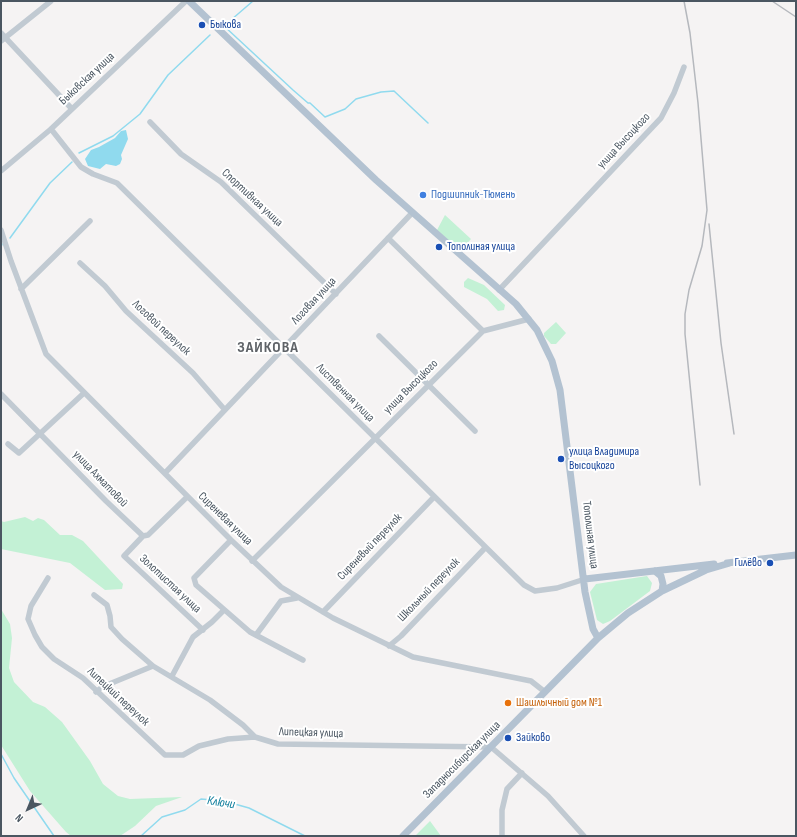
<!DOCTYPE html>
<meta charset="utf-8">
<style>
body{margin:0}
#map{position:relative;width:797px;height:837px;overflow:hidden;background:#f5f3f3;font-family:"Sofia Sans Condensed",sans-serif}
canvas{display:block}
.frame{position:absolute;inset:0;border:2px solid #4a5661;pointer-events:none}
.north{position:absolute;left:8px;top:789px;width:40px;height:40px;-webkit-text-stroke:3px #fff;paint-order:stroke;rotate:224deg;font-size:11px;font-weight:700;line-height:16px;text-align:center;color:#4a5661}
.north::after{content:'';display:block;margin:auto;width:14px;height:18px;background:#4a5661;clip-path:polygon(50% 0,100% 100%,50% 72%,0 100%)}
</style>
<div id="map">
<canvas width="797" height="837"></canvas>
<div class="frame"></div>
<div class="north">N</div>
</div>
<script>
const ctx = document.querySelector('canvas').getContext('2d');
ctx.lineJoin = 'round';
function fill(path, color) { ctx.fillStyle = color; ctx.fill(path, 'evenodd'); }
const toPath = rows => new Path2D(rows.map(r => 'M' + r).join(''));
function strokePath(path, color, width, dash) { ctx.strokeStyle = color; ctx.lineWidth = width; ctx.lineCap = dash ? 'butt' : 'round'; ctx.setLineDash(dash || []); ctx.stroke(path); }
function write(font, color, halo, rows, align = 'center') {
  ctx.font = font + ' "Sofia Sans Condensed",sans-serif'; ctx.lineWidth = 4; ctx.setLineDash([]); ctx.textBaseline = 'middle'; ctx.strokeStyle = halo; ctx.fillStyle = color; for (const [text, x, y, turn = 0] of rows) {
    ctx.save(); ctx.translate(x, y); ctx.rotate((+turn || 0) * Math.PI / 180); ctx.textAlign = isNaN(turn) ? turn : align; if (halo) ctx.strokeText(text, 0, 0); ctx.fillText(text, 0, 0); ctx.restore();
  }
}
fill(toPath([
 [445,215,471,239,460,251,437,230],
 [468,278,484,285,505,305,504,310,498,311,487,299,464,287,464,282],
 [556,322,566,333,556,344,551,344,544,336,544,333],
 [25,517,33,521,38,518,44,520,60,535,72,535,83,541,123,584,122,589,105,590,70,563,1,549,1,521,4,522],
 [647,576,652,583,650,591,610,621,603,624,597,620,590,592,596,584],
 [1,609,10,624,12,638,9,668,14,682,33,702,45,707,62,722,90,761,103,784,118,796,130,799,182,797,156,806,135,826,120,836,71,836,66,832,30,791,1,745],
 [430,821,441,836,415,836]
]), '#c3f1d5');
fill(toPath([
 [126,130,128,139,121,155,122,159,120,164,116,166,106,164,100,169,88,166,85,159,91,150,99,147,115,138,121,131]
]), '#90daee');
strokePath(toPath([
 [253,1,224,26,293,90,308,103,310,103,325,117,345,109,356,99,381,92,394,91,428,123],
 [79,153,113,136,140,114,168,75,210,35],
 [10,238,50,183,72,162],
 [1,247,2,244],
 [1,754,14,778,54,836],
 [141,836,162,817,185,810,201,799,224,801,249,808,305,836]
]), '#90daee', 1.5);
strokePath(toPath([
 [1,33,72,109],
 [1,41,51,1],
 [150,122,181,154,221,182,336,294],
 [51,129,81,167,93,174,117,183,524,585,535,591,557,588,585,579],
 [1,171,51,129,186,1],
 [1,230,11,261,46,354,231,540,281,587,333,618,413,657,531,681,545,692],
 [388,238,483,331],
 [80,263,105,286,126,311,193,373,225,410],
 [21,289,90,221],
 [499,290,661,118,674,93,684,67],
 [379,336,475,431],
 [1,394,106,501,143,536,148,535,187,497],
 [8,444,19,453,84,393],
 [165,473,412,213],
 [143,536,124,556,203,630],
 [231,540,194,578,196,585,250,632,303,660],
 [252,561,483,331,529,319],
 [48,578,31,606,28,619,35,635,42,647,54,659,83,678,165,755,183,755,199,746,228,739,255,737],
 [94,595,107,605,110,616,111,627,122,639,153,666,210,700,243,725,255,737,278,744,491,747,548,796,584,836],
 [323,612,434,497],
 [256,635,281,601,297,598],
 [389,646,401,636,485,548],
 [172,676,193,637,212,622,224,610],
 [96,692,102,687,153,666],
 [502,836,502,810,507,789,522,773]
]), '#c1cad2', 5.5);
strokePath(toPath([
 [189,1,376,180,516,304,537,330,552,361,560,390,585,592,593,629,598,638],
 [727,563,796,555],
 [655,571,661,576,663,584,662,591],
 [585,579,714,564],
 [403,836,598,638,628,613,662,591,706,570,730,563]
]), '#b3c2d1', 7);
strokePath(toPath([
 [684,1,690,33,698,103,707,210,702,246,689,290,685,314,685,334,700,485],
 [772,1,796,17],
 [709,224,721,343,734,434]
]), '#b5b8bd', 1.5);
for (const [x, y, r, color] of [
 [202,25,4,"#1a4fb4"],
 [423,195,4,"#3f7fe0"],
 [439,247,4,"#1a4fb4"],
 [561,459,4,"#1a4fb4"],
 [770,563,4,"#1a4fb4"],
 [508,703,4,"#e8710a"],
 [508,738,4,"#1a4fb4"]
]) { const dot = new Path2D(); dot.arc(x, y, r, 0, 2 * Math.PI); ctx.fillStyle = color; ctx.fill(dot); strokePath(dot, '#fff', 1.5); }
write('12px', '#164399', '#fff', [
 ["Быкова",210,25],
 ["Тополиная улица",447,247],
 ["улица Владимира",569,452],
 ["Высоцкого",569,466],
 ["Гилёво",762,563,"right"],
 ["Зайково",516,738]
], 'left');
write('12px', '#4a5661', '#fff', [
 ["Быковская улица",87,79,-43],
 ["улица Высоцкого",624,141,-47],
 ["Спортивная улица",252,198,43],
 ["Логовая улица",314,301,-47],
 ["Логовой переулок",161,328,43],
 ["улица Высоцкого",411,387,-45],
 ["Лиственная улица",345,393,45],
 ["улица Ахматовой",100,479,46],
 ["Сиреневая улица",225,519,44],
 ["Тополиная улица",590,535,83],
 ["Сиреневый переулок",370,547,-46],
 ["Золотистая улица",170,584,43],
 ["Школьный переулок",429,590,-46],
 ["Липецкий переулок",118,697,43],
 ["Липецкая улица",311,733,2],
 ["Западносибирская улица",462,760,-45]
]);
write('12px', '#366cbe', '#fff', [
 ["Подшипник-Тюмень",431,195]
], 'left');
write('12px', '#c56008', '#fff', [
 ["Шашлычный дом №1",516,703]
], 'left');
write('italic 13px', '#0c7c9b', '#fff', [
 ["Ключи",221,803,9]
]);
ctx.letterSpacing = '1px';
write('bold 16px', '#5f6368', '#fff', [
 ["ЗАЙКОВА",268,348]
]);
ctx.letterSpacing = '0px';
</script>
